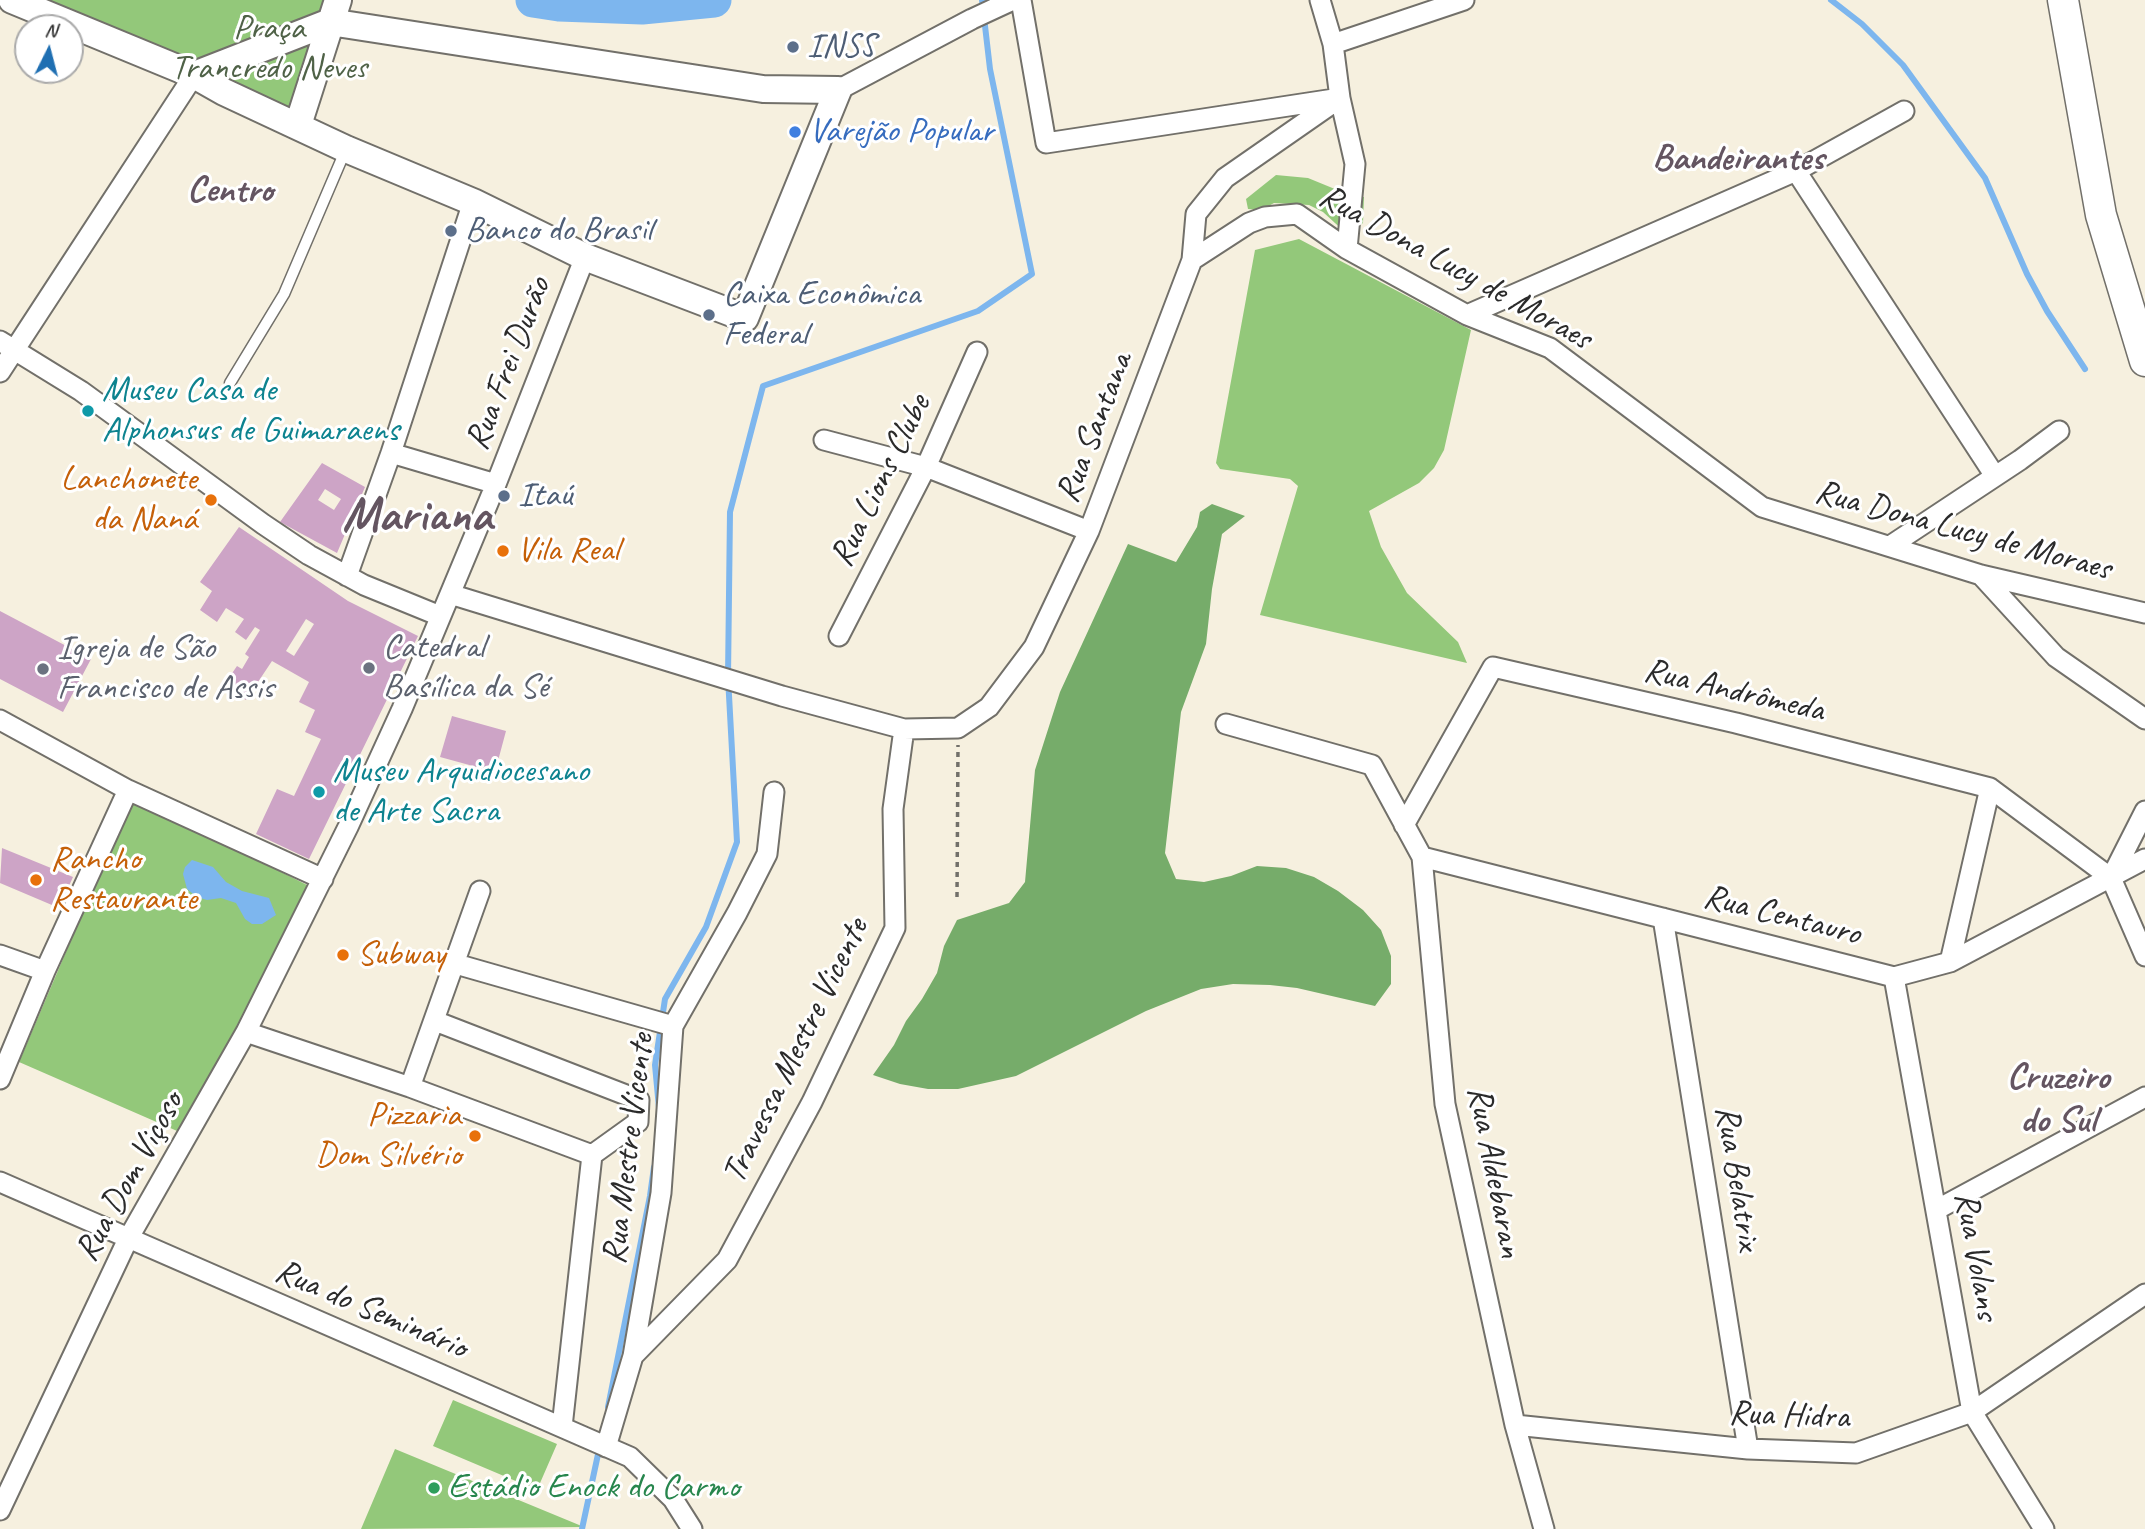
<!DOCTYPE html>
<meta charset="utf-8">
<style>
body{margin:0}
#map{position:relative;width:2145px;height:1529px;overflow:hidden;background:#f6f0df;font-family:Caveat,sans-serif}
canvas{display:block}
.north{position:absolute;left:14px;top:14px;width:70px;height:70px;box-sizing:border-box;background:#fff;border:2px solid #aaa;border-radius:50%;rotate:6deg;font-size:19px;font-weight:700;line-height:28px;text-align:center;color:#2b2b2b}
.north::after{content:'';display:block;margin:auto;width:24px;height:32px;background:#1f6fb2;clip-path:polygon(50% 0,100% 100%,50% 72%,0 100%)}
</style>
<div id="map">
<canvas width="2145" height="1529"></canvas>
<div class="north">N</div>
</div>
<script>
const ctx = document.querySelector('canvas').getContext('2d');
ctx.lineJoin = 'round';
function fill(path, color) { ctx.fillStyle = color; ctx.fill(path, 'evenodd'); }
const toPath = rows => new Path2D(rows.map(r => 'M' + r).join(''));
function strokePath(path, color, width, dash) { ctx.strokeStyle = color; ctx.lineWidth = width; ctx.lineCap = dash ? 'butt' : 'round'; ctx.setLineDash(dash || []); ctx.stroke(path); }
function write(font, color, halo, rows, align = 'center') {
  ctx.font = font + ' Caveat,sans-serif'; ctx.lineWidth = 6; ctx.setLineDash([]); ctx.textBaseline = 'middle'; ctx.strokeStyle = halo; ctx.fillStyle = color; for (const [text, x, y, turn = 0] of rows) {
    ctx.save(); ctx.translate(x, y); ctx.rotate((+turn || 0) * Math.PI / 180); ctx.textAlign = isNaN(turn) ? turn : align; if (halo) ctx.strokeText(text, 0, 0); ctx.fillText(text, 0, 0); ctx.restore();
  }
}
fill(toPath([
 [38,0,338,0,299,115],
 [1276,175,1308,178,1347,194,1364,197,1363,223,1347,234,1323,212,1309,205,1274,203,1261,210,1248,209,1246,199],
 [1299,239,1471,330,1444,450,1434,468,1419,483,1369,511,1381,547,1407,593,1458,642,1467,663,1260,615,1298,486,1290,479,1220,469,1216,463,1255,250],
 [132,797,317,890,184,1134,19,1062],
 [453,1400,557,1444,537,1490,433,1446],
 [395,1449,584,1527,361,1529]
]), '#93c87a');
fill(toPath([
 [1212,504,1245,516,1222,534,1212,589,1206,644,1181,712,1165,853,1176,879,1204,882,1231,876,1257,866,1286,868,1314,877,1338,891,1363,910,1381,930,1391,956,1391,984,1375,1006,1297,988,1270,985,1233,984,1201,989,1146,1011,1016,1076,958,1089,928,1089,900,1084,873,1075,894,1045,906,1021,922,999,937,973,944,946,957,920,1009,903,1025,882,1035,770,1060,692,1128,544,1176,562,1197,527,1200,512]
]), '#76ac6a');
fill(toPath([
 [192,860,213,867,226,882,242,891,269,898,276,915,262,924,252,924,245,919,236,903,221,898,207,900,197,897,187,889,183,874,185,867]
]), '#7db6ee');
strokePath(toPath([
 [1831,0,1862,24,1903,65,1985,178,2027,274,2047,311,2085,369],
 [659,1108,655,1065,665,999,706,927,737,842,728,677,730,512,763,386,978,311,1032,274,990,69,982,0],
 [608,1407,650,1196,654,1167],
 [582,1529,600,1445]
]), '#7db6ee', 6);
strokePath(toPath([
 [533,0,559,4,642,7,714,0]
]), '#7db6ee', 35);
fill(toPath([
 [322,463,365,487,337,553,280,522],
 [325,489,341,499,334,510,318,500],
 [239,527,348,601,418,636,309,859,256,834,277,789,294,796,321,739,305,732,315,710,299,702,309,682,272,661,246,700,224,685,237,666,242,669,249,657,245,654,260,630,255,627,246,640,235,632,244,619,226,608,217,622,200,610,212,591,200,582],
 [306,619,314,624,294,656,286,651],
 [0,611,91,659,63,712,0,679],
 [452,716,506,731,495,772,440,757],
 [2,848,73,877,59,908,0,883]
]), '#cda4c6');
const lane = toPath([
 [230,383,284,294,346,149]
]);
const street = toPath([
 [1021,0,1046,143,1334,99],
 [1320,0,1333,44,1340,98,1355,164,1347,249],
 [1333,44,1464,0],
 [838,90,972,19,1013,0],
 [1796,171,1995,476],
 [1192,260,1249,223,1265,217,1297,214,1347,249,1467,315,1550,348,1762,507,1981,575,2145,613],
 [1467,315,1796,171,1904,111],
 [0,341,81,391,263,524,309,555,364,585,440,616],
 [0,372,194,75],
 [824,440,926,467,1089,531],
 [391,453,496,484],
 [1890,546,2020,460,2059,431],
 [1981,575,2056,657,2145,719],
 [347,576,391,453,473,202],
 [450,594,782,696,904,729,958,728,989,707,1034,647,1089,531,1192,260,1196,214,1225,178,1340,98],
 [839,636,926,467,977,352],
 [0,720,128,790,323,879],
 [1226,724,1372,765,1422,857,1445,1104,1515,1425,1544,1529],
 [1404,825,1493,667,1736,723,1990,788,2111,878],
 [1422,857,1894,977,1950,962,2145,859],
 [2111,878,2145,956],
 [2111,878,2145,811],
 [1663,918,1748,1449],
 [0,955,45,971],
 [1950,962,1990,788],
 [456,964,673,1026],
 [1894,977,1972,1412,2044,1529],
 [435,1021,639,1100,638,1122,592,1155],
 [246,1032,410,1087,592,1155,562,1427],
 [0,1079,45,971,128,790],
 [410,1087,480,891],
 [0,1182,630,1457,673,1499,692,1529],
 [1936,1210,2145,1097],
 [633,1356,727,1260,812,1102,895,928,893,809,904,729],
 [1515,1425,1748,1449,1856,1453,1972,1412,2145,1294],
 [606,1447,633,1356,661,1193,673,1026,737,913,767,854,774,792],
 [0,1510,128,1239,246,1032,348,827,402,709,496,484,585,257]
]);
const secondary = toPath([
 [12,0,194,75,224,92,346,149,473,202,585,257,745,318,838,90,763,89,330,22,194,75],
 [298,125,338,0]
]);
const primary = toPath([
 [2063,0,2101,215,2145,361]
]);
strokePath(lane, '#72706a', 13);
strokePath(street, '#72706a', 23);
strokePath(secondary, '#72706a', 30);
strokePath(primary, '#72706a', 33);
strokePath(toPath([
 [957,897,958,745]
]), '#72706a', 3.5, [5, 5]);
strokePath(lane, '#fff', 10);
strokePath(street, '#fff', 19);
strokePath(secondary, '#fff', 26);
strokePath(primary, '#fff', 30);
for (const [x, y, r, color] of [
 [793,47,7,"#5c6f8a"],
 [795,132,7,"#3f7fe0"],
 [451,231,7,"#5c6f8a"],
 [709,315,7,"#5c6f8a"],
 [88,411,7,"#0f9aa8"],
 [504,496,7,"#5c6f8a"],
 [211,500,7,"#e8710a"],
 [503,551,7,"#e8710a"],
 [369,668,7,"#6b7280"],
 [43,669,7,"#6b7280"],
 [319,792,7,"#0f9aa8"],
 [36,880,7,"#e8710a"],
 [343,955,7,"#e8710a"],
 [475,1136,7,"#e8710a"],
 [434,1488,7,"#2e9e5b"]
]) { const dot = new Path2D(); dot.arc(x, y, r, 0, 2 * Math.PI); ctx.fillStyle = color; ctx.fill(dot); strokePath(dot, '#fff', 2.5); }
write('35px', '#4f6247', '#fff', [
 ["Praça",269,29],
 ["Trancredo Neves",269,69]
]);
write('35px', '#4e5e75', '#fff', [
 ["INSS",807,47],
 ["Banco do Brasil",465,231],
 ["Caixa Econômica",723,295],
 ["Federal",723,335],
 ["Itaú",518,496]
], 'left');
write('35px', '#366cbe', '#fff', [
 ["Varejão Popular",809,132]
], 'left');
write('35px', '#2b2b2b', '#fff', [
 ["Rua Dona Lucy de Moraes",1455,268,29],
 ["Rua Frei Durão",509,364,-69],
 ["Rua Santana",1095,428,-69],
 ["Rua Lions Clube",881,481,-64],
 ["Rua Dona Lucy de Moraes",1963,531,15],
 ["Rua Andrômeda",1734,691,13],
 ["Rua Centauro",1782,916,14],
 ["Travessa Mestre Vicente",796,1051,-64],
 ["Rua Mestre Vicente",629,1149,-83],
 ["Rua Aldebaran",1494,1172,79],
 ["Rua Dom Viçoso",130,1177,-61],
 ["Rua Belatrix",1737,1178,81],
 ["Rua Volans",1976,1256,80],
 ["Rua do Seminário",371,1310,23],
 ["Rua Hidra",1789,1416,2]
]);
write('35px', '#0d838f', '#fff', [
 ["Museu Casa de",102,391],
 ["Alphonsus de Guimaraens",102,431],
 ["Museu Arquidiocesano",333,772],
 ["de Arte Sacra",333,812]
], 'left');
write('35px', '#c56008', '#fff', [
 ["Lanchonete",197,480,"right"],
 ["da Naná",197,520,"right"],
 ["Vila Real",517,551],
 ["Rancho",50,860],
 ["Restaurante",50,900],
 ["Subway",357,955],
 ["Pizzaria",461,1116,"right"],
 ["Dom Silvério",461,1156,"right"]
], 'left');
write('35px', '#5b616d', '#fff', [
 ["Catedral",383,648],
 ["Basílica da Sé",383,688],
 ["Igreja de São",57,649],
 ["Francisco de Assis",57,689]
], 'left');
write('35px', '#27864d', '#fff', [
 ["Estádio Enock do Carmo",448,1488]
], 'left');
write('bold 37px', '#645561', '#fff', [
 ["Bandeirantes",1738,159],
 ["Centro",230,191],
 ["Cruzeiro",2058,1078],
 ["do Sul",2058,1121]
]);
write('bold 49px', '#645561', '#fff', [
 ["Mariana",417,517]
]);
</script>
